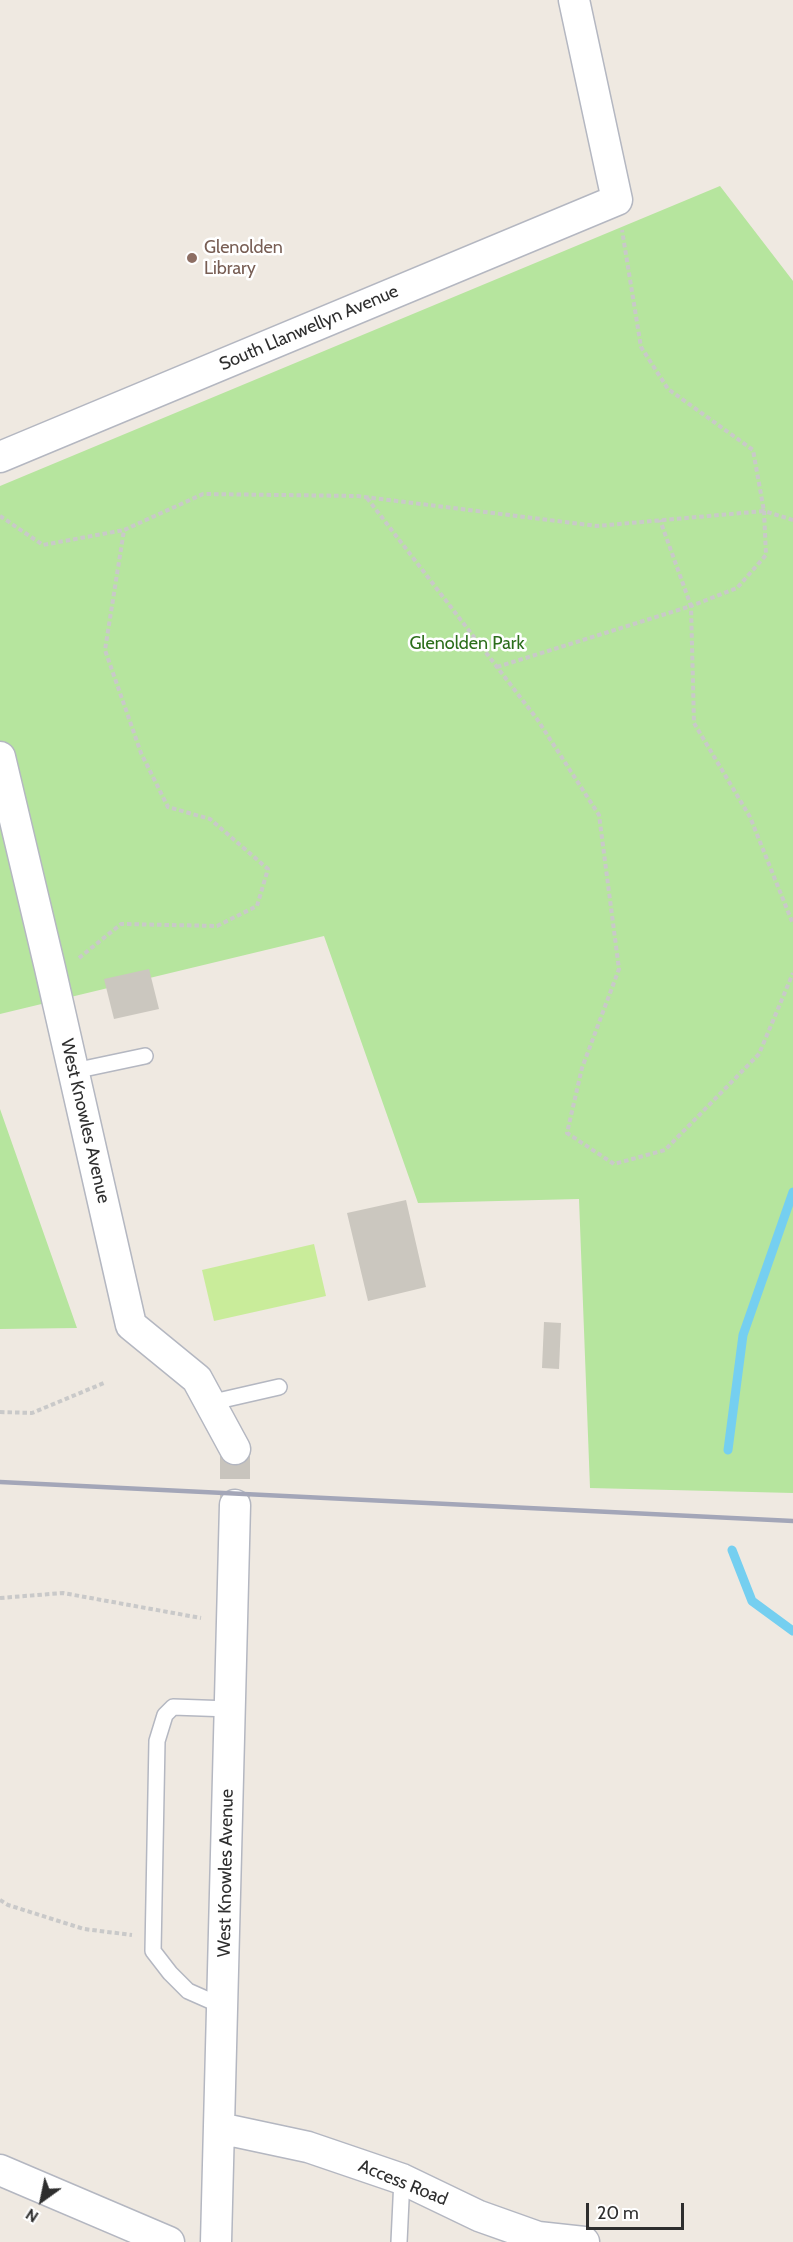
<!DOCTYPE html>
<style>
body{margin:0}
#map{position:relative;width:793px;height:2242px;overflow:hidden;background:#efe9e1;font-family:Cabin,sans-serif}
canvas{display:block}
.north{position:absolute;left:12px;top:2170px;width:60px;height:60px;-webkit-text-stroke:4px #fff;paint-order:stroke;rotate:213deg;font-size:16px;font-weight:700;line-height:24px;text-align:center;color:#2e2e2e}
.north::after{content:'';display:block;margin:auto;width:21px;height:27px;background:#2e2e2e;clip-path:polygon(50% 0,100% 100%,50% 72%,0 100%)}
.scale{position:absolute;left:586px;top:2203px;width:98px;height:27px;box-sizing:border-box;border:3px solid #2e2e2e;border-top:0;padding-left:8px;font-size:18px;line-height:21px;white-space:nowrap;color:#2e2e2e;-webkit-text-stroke:4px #fff;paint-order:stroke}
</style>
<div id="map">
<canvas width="793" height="2242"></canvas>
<div class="north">N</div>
<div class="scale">20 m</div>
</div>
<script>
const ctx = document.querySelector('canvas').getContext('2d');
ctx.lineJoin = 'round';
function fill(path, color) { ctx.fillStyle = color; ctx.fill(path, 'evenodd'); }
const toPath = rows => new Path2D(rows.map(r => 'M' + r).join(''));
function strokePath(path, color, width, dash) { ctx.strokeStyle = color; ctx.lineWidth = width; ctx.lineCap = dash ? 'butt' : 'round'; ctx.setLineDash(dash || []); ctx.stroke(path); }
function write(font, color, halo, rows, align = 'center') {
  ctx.font = font + ' Cabin,sans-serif'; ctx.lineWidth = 5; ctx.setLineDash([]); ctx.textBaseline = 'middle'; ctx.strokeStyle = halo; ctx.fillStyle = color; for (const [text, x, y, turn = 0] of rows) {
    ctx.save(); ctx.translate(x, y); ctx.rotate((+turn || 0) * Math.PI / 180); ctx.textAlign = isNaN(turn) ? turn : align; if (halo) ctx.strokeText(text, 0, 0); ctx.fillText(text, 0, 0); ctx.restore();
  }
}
fill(toPath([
 [720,186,793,281,793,1493,590,1488,579,1199,418,1203,324,936,0,1014,0,486],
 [0,1109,77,1328,0,1329]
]), '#b6e59e');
fill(toPath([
 [314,1244,326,1296,214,1321,202,1270]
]), '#c9ec9a');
strokePath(toPath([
 [728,1450,743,1335,793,1192],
 [732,1550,752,1601,793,1631]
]), '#75cff0', 9);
fill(toPath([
 [149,969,159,1009,114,1019,104,979],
 [406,1200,426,1287,368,1301,347,1213],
 [544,1322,561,1323,559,1369,542,1368]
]), '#cbc7bf');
strokePath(toPath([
 [235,1449,235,1505]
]), '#c8c4bd', 30, [30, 15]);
const service = toPath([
 [74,1071,145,1056],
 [209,1403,279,1387],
 [222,2006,188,1991,170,1973,153,1951,157,1741,165,1715,173,1707,230,1709],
 [399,2242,402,2179]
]);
const minor = toPath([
 [0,457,617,200,574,0],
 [0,757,50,968,131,1325,197,1379,235,1449],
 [219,2128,308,2147,402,2179,479,2216,538,2237,584,2242],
 [0,2170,169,2242],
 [216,2242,235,1505]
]);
strokePath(service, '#b4b7c1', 18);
strokePath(minor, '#b4b7c1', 33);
strokePath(toPath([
 [367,498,537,719,599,815,619,969,582,1068,567,1133,614,1164,665,1150,759,1054,793,973],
 [0,516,43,545,124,530],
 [793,520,764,511,766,555,737,588,691,606,694,723,750,817,793,924],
 [497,667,691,606,660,520],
 [79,958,121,924,217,926,257,906,268,869,210,819,168,807,141,753,105,650,124,530,203,494,357,496,597,526,764,511,753,450,668,389,641,347,622,230],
 [0,1412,32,1413,104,1383],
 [0,1598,63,1593,201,1618],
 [0,1900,8,1905,84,1929,132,1935]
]), '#c9c9c9', 4, [4.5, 3]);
strokePath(service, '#fff', 15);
strokePath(minor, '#fff', 30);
strokePath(toPath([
 [0,1482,793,1521]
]), '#a3a6b8', 4.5);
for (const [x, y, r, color] of [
 [192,258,6,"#8d6e63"]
]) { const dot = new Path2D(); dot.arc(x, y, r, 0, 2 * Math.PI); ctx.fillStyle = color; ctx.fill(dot); strokePath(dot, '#fff', 2); }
write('18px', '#785e54', '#fff', [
 ["Glenolden",204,248],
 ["Library",204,269]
], 'left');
write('18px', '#2e2e2e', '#fff', [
 ["South Llanwellyn Avenue",309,328,-23],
 ["West Knowles Avenue",85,1121,77],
 ["West Knowles Avenue",226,1873,-89],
 ["Access Road",403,2183,22]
]);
write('18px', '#2c6e1b', '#fff', [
 ["Glenolden Park",467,644]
]);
</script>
